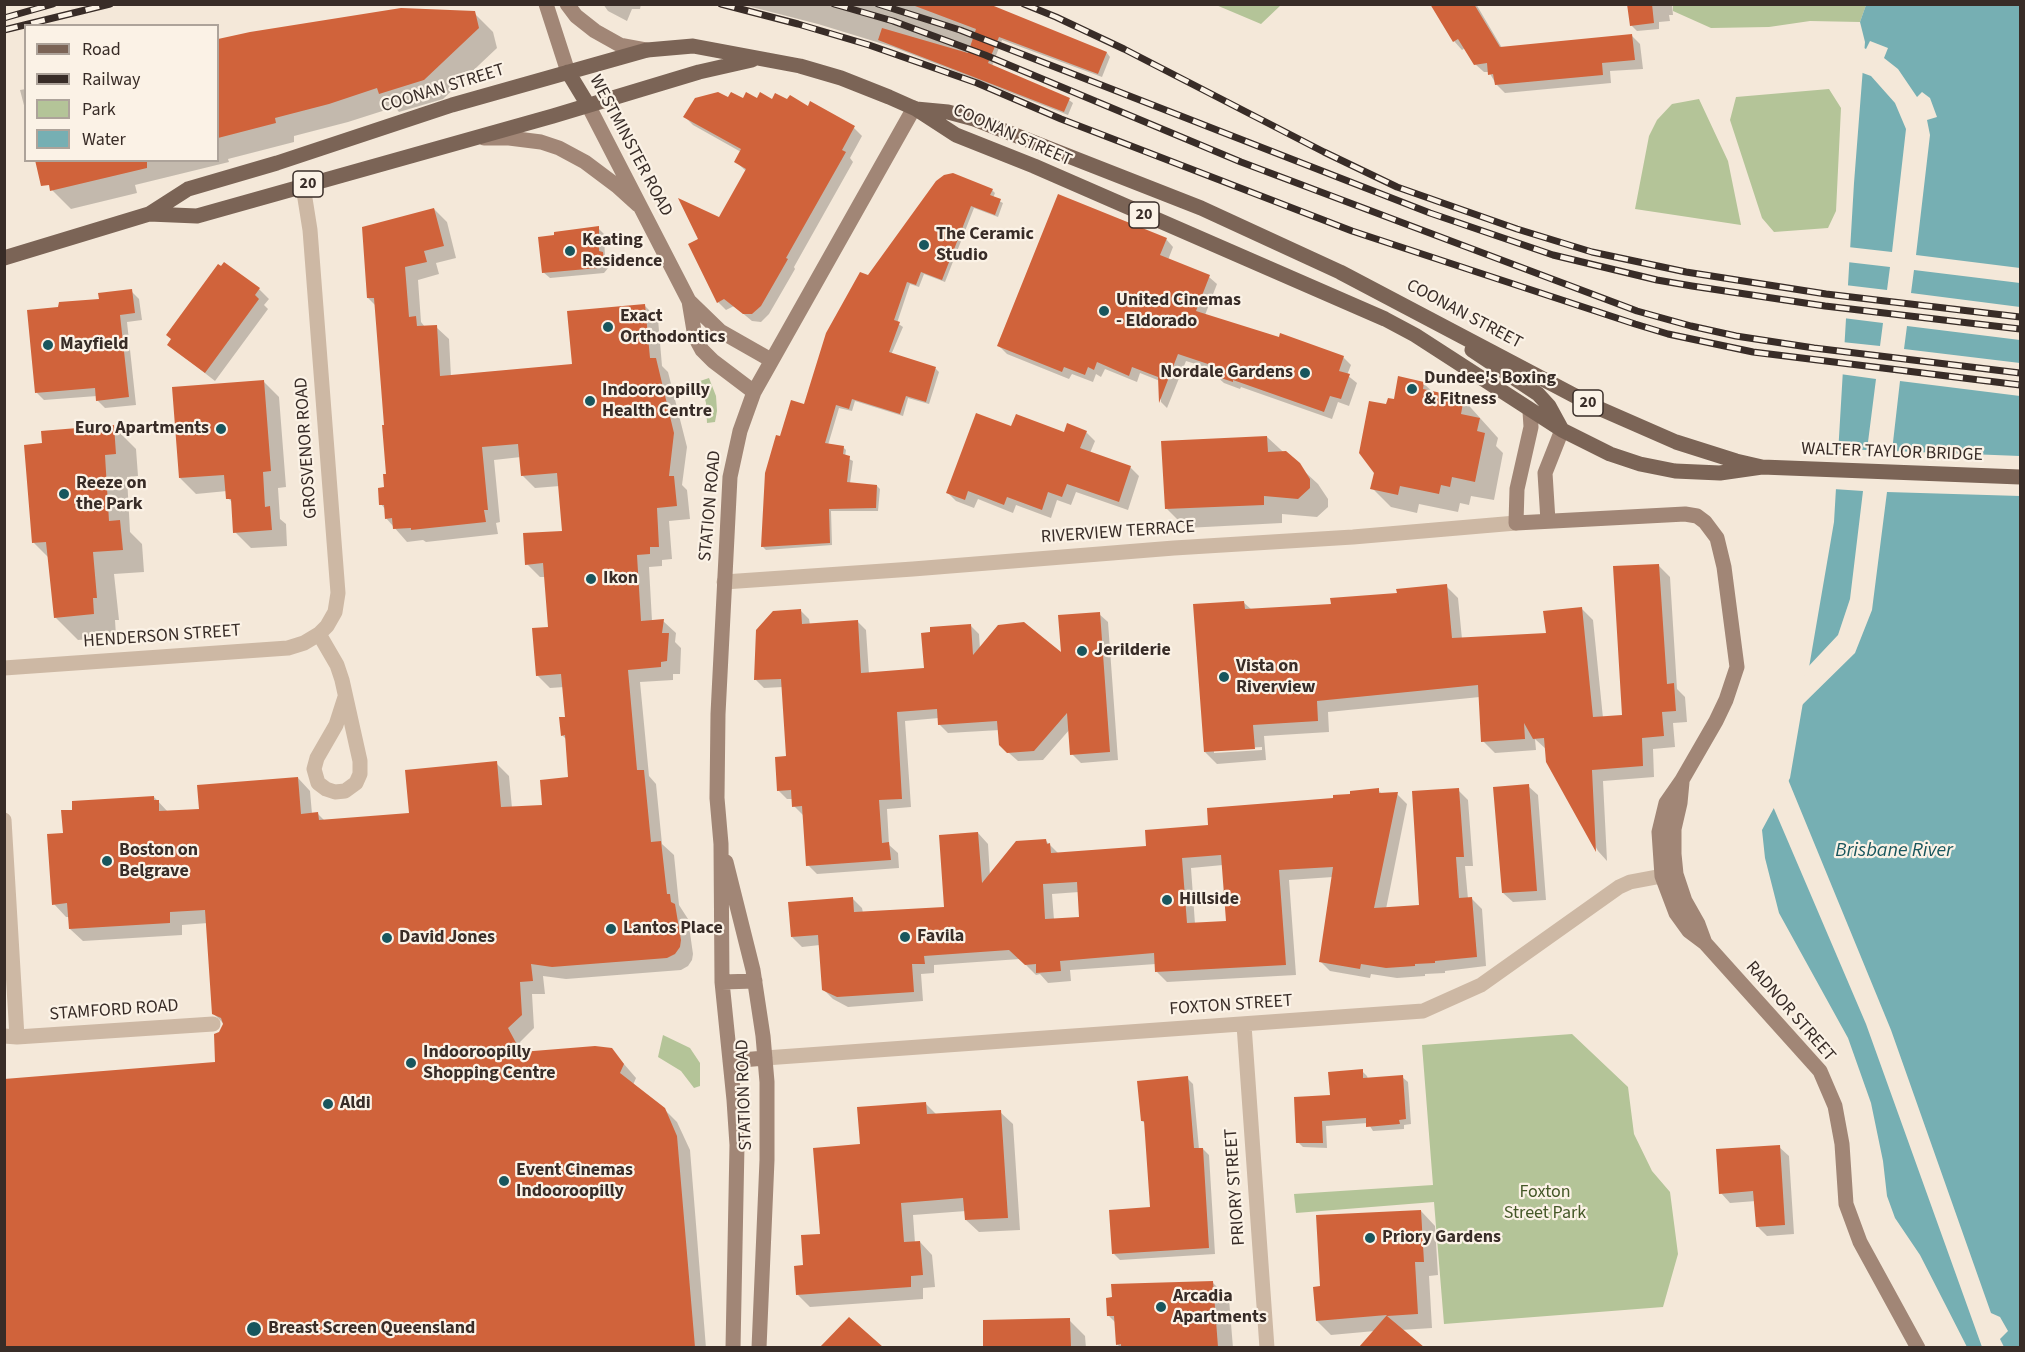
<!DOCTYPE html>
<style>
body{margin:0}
#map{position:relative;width:2025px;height:1352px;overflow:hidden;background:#f4e8d9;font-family:"Source Sans 3",sans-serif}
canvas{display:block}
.frame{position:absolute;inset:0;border:6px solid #382c27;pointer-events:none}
.legend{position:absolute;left:24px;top:24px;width:195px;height:138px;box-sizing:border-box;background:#fbf2e6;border:2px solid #ada39a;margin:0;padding:8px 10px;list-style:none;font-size:18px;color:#382c27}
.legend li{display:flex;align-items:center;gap:12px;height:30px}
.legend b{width:30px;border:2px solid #ada39a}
</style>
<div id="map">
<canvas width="2025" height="1352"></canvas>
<div class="frame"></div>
<ul class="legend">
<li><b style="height:8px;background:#7b6456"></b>Road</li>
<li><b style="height:8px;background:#382c27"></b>Railway</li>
<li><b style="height:16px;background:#b4c498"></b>Park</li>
<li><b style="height:16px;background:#76afb3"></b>Water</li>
</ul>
</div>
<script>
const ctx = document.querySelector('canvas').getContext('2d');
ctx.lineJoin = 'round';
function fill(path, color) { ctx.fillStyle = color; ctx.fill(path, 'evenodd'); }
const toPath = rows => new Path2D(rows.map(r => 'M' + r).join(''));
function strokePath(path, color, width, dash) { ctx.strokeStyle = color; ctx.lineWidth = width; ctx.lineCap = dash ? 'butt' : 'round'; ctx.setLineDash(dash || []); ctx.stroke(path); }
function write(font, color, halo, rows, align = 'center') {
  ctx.font = font + ' "Source Sans 3",sans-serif'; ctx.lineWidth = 4.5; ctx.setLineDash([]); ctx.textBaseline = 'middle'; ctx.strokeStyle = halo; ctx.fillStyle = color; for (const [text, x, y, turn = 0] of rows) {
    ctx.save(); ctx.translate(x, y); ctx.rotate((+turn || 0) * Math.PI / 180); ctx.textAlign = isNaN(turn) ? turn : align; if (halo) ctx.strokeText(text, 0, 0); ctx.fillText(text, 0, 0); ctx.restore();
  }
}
fill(toPath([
 [1216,5,1281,5,1261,24],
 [1673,5,1866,4,1866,5,1860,22,1810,21,1769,27,1711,28,1673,11],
 [1829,89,1841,108,1836,211,1828,228,1774,232,1762,218,1730,120,1736,97],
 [1699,99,1728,161,1741,225,1635,209,1649,136,1657,120,1672,104],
 [709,378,716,396,717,411,715,422,707,423,706,403,700,381],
 [1572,1034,1628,1087,1634,1134,1652,1171,1670,1192,1678,1254,1663,1307,1444,1324,1434,1202,1296,1213,1294,1194,1433,1185,1422,1045],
 [663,1035,690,1048,700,1063,700,1086,694,1088,681,1071,658,1057]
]), '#b4c498');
fill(toPath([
 [1866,5,2020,5,2020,1347,1967,1347,1920,1255,1895,1218,1887,1196,1883,1161,1871,1103,1848,1038,1779,913,1765,858,1762,830,1790,778,1834,522,1854,183,1865,42,1860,22]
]), '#76afb3');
fill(toPath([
 [1870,41,1888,48,1884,58,1898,69,1917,97,1922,92,1930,98,1937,117,1927,120,1930,135,1916,255,2020,268,2020,283,1914,270,1911,293,2020,307,2020,340,1907,326,1904,349,2020,363,2020,396,1900,381,1892,451,2020,456,2020,496,1887,492,1872,610,1855,653,1799,708,1806,669,1838,635,1850,599,1863,491,1833,489,1835,449,1867,450,1876,379,1840,374,1842,342,1880,346,1883,323,1843,318,1845,285,1887,290,1890,267,1847,262,1848,247,1892,252,1906,129,1895,103,1871,76,1860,72,1862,47,1866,49],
 [1787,777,1891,1030,1991,1313,2000,1317,2008,1331,2000,1339,2004,1347,1982,1347,1866,1024,1772,804]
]), '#f4e8d9');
fill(toPath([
 [603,4,641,4,640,9,632,9,627,21,608,11],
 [740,4,984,4,1107,53,1110,57,1102,77,1002,40,992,66,1069,100,1073,103,1068,115,893,47,818,24],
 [1432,4,1476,4,1502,48,1632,36,1640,44,1643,69,1610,71,1611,83,1505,93,1496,84,1489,72,1484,72,1475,64,1465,48,1462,50,1454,41],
 [1629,4,1672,4,1673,15,1669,15,1670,21,1659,22,1659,29,1637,31,1631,25],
 [474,13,493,32,497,48,443,99,399,112,395,107,348,122,294,136,294,142,228,159,229,162,135,185,137,193,71,209,52,190,44,160,218,160,218,40,250,33],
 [26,89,26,113,20,90],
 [728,99,773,101,808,108,811,103,854,128,862,136,850,158,853,162,794,267,795,269,769,314,761,322,752,321,734,306,726,310,718,302,700,239,720,218,746,171,736,162,741,152,693,125,685,117],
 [992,190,995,193,993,198,1003,203,998,217,974,208,945,282,924,274,919,287,910,284,897,323,903,327,891,355,936,369,939,372,929,404,908,398,903,416,855,401,852,411,839,408,828,445,843,447,846,450,845,457,853,461,850,483,877,486,880,489,878,511,831,511,832,545,766,550,763,547,781,438,805,406,868,277],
 [434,209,447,222,456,258,436,263,439,274,418,280,421,322,425,327,436,327,449,339,451,377,573,365,645,306,658,319,662,366,668,372,687,447,682,485,687,490,690,519,669,521,672,559,662,560,662,566,649,567,652,621,663,621,676,633,675,642,681,648,680,674,673,674,673,680,640,682,649,776,656,784,662,844,674,855,679,905,688,919,693,954,692,960,688,966,681,970,566,979,543,976,545,994,532,994,534,1028,520,1042,526,1053,611,1049,636,1078,633,1085,664,1109,677,1122,690,1150,706,1348,4,1348,4,1080,217,1063,224,1024,214,1014,208,923,182,925,182,935,83,941,70,929,69,917,66,917,54,904,65,835,154,797,168,812,200,810,298,778,310,791,312,814,318,814,325,821,410,814,496,763,509,776,512,808,544,806,570,778,567,740,562,735,567,718,564,687,550,688,537,675,549,629,546,577,540,577,527,564,564,532,560,486,535,488,522,475,521,457,494,460,500,522,496,523,498,534,426,542,423,540,407,542,386,518,385,509,381,504,387,475,385,427,376,306,368,298],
 [598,228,604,234,605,257,608,260,609,267,604,273,550,278,543,272],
 [1166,239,1173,247,1168,260,1209,277,1217,284,1205,315,1343,357,1351,365,1347,375,1357,383,1349,406,1338,402,1332,419,1241,387,1240,389,1224,383,1216,376,1218,371,1186,361,1167,408,1161,402,1160,381,1140,373,1137,382,1105,369,1101,377,1096,374,1093,382,1072,374,1069,379,1007,354,999,346],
 [225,264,259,289,269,299,264,305,268,309,215,381,169,345],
 [131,291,139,299,142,320,127,322,136,405,105,408,97,400,97,396,44,400,37,393,59,308,101,300],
 [263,381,279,397,286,487,278,488,280,519,286,524,287,546,251,548,235,532,233,503,228,498,227,491,196,494,180,478],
 [1423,383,1434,393,1463,399,1498,438,1496,446,1503,453,1494,500,1471,496,1469,505,1460,503,1458,512,1419,504,1417,513,1391,507,1372,488,1388,406],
 [114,427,136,449,138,476,127,477,130,532,142,544,144,572,114,574,119,620,115,620,116,636,78,640,55,617,49,558,34,543,43,445],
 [1012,428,1065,434,1086,432,1095,441,1090,453,1130,467,1139,476,1128,510,1076,492,1071,505,1057,500,1051,518,1016,505,1013,513,978,499,974,508,956,501,947,492],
 [1267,437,1318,484,1328,499,1328,507,1317,517,1282,514,1282,523,1186,528,1167,509],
 [1658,565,1670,577,1677,689,1685,697,1687,722,1673,723,1675,747,1653,749,1654,777,1603,781,1607,861,1598,851,1547,762,1547,750,1535,739,1536,750,1495,753,1483,741,1480,697,1328,712,1329,732,1264,736,1266,760,1217,764,1205,752,1243,602,1252,610,1332,605,1446,586,1458,598,1462,639,1547,634,1581,608,1593,620,1603,718,1624,716],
 [1262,747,1262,750,1214,753,1214,750],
 [800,610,809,619,810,625,857,621,866,630,869,674,926,670,970,625,979,634,980,649,1063,656,1099,614,1108,622,1118,760,1081,763,1072,754,1070,729,1043,760,1018,761,1000,745,1000,730,948,733,939,724,939,718,905,721,911,807,887,809,889,845,898,853,899,868,817,874,808,865,803,815,794,806,793,799,787,799,778,790,788,758,783,687,764,688,755,679],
 [1528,786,1538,795,1546,900,1513,902,1503,893],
 [1378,790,1382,794,1397,794,1407,804,1386,909,1421,906,1458,790,1468,800,1473,866,1465,866,1468,899,1472,899,1482,909,1486,966,1445,971,1445,973,1425,974,1425,976,1397,978,1371,974,1370,978,1330,971,1320,961,1333,877,1289,880,1296,975,1167,982,1157,972,1156,964,1070,970,1071,981,1048,983,1040,974,1036,975,1020,959,934,965,934,973,921,974,923,1001,848,1007,833,999,823,989,820,945,802,947,792,937,852,898,862,908,863,913,946,908,978,833,988,844,990,876,1046,841,1059,854,1147,847,1210,827],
 [1223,865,1228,922,1195,924,1191,868],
 [1079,892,1081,918,1054,920,1052,894],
 [1362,1071,1367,1076,1368,1079,1402,1077,1408,1082,1411,1124,1404,1125,1404,1129,1373,1131,1368,1123,1326,1126,1327,1148,1303,1147,1298,1142,1332,1096],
 [1187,1078,1193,1084,1199,1149,1203,1149,1209,1155,1215,1254,1120,1260,1114,1254,1151,1208,1146,1124,1142,1121],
 [925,1103,937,1115,1000,1112,1013,1124,1020,1230,979,1232,966,1220,966,1211,913,1215,915,1243,920,1242,932,1255,935,1287,923,1288,923,1299,810,1307,798,1295,805,1267,821,1235,862,1146],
 [1779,1147,1789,1156,1794,1234,1767,1236,1757,1226,1756,1201,1730,1203,1721,1193],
 [1421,1211,1435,1226,1438,1275,1429,1276,1432,1328,1401,1330,1422,1348,1361,1348,1375,1331,1331,1335,1317,1321,1321,1288],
 [1213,1283,1229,1299,1233,1348,1121,1348,1117,1344,1116,1323,1109,1316],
 [849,1319,881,1348,822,1348],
 [1069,1320,1085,1336,1086,1348,985,1348,984,1322]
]), '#0003');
fill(toPath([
 [916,4,989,4,1107,52,1098,74,999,37,988,63,1070,98,1064,112,878,40,882,28,968,53,976,29,915,6],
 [1430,4,1474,4,1500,47,1632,34,1635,60,1602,63,1603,75,1495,85,1493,74,1488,75,1487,63,1474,65,1458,39,1453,42],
 [1627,4,1652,4,1654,23,1630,26],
 [401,8,475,11,479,28,424,80,379,94,377,88,329,104,275,118,276,123,218,138,218,39,250,32],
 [718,92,728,97,731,92,743,98,746,92,757,98,760,92,772,99,775,93,787,99,790,95,808,106,810,101,855,126,842,150,846,152,786,258,788,259,761,306,752,314,743,314,724,299,717,303,688,244,698,239,678,198,719,217,746,169,734,162,741,149,683,117,695,98],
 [35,160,147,160,147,168,50,191,49,185,41,186],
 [953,173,993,189,990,195,1001,199,995,215,971,206,942,280,921,272,916,285,907,282,894,320,900,322,889,352,936,367,926,402,906,396,900,414,852,399,849,409,836,405,825,443,844,446,843,454,850,456,847,482,877,485,876,508,829,509,830,543,761,547,765,473,776,435,780,436,791,400,804,404,826,333,860,272,868,275,936,181,944,175],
 [1058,194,1167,238,1160,255,1210,275,1196,311,1279,337,1280,333,1344,356,1339,371,1350,374,1341,399,1330,396,1324,412,1233,380,1233,382,1215,376,1217,367,1178,354,1159,403,1158,377,1132,367,1129,376,1097,362,1094,370,1088,367,1085,375,1064,367,1062,372,997,346],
 [434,208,444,246,424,251,427,262,405,267,409,317,416,316,417,326,437,325,440,376,572,364,567,311,645,304,650,358,656,358,674,433,669,476,674,476,677,506,657,508,659,547,650,547,650,554,637,555,641,621,664,619,662,633,669,633,667,661,661,662,661,667,628,670,637,770,644,770,651,842,661,841,667,894,670,894,671,902,675,904,681,940,680,947,675,954,667,958,552,967,531,964,533,981,520,982,522,1015,508,1028,521,1052,595,1046,612,1048,624,1064,620,1073,665,1108,677,1136,695,1347,4,1347,4,1079,215,1062,214,1034,219,1032,223,1024,221,1018,212,1014,205,910,170,912,170,923,69,929,67,903,52,905,47,834,63,833,61,810,72,810,72,801,154,796,154,800,159,800,159,811,199,809,197,785,298,777,301,814,318,812,319,820,409,813,405,770,497,761,501,807,542,805,540,780,568,777,565,735,561,736,559,717,565,717,561,674,536,676,532,628,548,627,543,563,525,565,523,533,562,531,557,473,521,476,518,444,482,447,488,510,484,510,486,522,411,530,411,528,393,529,392,518,385,519,384,505,379,505,378,488,384,487,383,474,386,474,382,425,384,425,374,298,367,298,362,227],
 [599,226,599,251,603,252,604,261,598,268,542,273,538,237,554,235,554,232],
 [224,262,260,288,255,295,259,299,205,373,167,345,171,339,166,335,218,264,221,266],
 [132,289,135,313,120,315,129,397,96,401,95,388,35,393,27,310,58,307,59,302,99,299,98,293],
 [1398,376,1424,382,1423,389,1464,398,1461,414,1480,418,1477,431,1485,433,1475,482,1452,477,1450,487,1441,485,1439,494,1400,486,1398,495,1370,489,1374,473,1359,453,1369,401,1386,404,1388,398,1394,399],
 [264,380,271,471,263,472,265,507,270,506,272,530,233,533,231,499,226,499,224,475,179,478,172,387],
 [976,413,1011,426,1016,414,1064,432,1067,423,1087,431,1080,448,1131,466,1119,502,1067,484,1062,497,1048,492,1042,510,1007,497,1004,505,968,491,965,500,946,493],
 [114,425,116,454,105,455,109,521,120,520,123,550,93,552,97,598,93,598,94,614,54,618,46,542,32,543,24,445,42,443,41,431],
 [1267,436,1268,452,1286,451,1300,463,1310,479,1310,488,1298,499,1264,496,1264,505,1165,509,1161,441],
 [1659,564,1667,684,1674,683,1676,711,1662,712,1664,736,1642,738,1643,766,1592,770,1596,852,1546,762,1544,738,1533,739,1524,723,1525,739,1481,742,1478,685,1317,701,1318,721,1253,725,1255,749,1204,752,1193,604,1244,601,1245,609,1331,604,1330,598,1397,593,1396,589,1447,584,1452,638,1546,633,1543,611,1582,607,1593,717,1622,715,1613,566],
 [801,609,802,624,858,620,861,673,924,668,921,633,930,632,930,627,971,624,973,655,998,625,1024,622,1061,652,1058,615,1100,612,1110,752,1070,755,1067,713,1034,751,1007,753,999,745,997,721,938,725,937,709,897,712,902,799,879,800,882,843,889,842,891,860,806,866,802,806,792,807,791,790,777,791,775,757,786,756,781,679,754,680,756,630,773,611],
 [1529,784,1537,891,1502,893,1493,787],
 [1379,788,1379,793,1398,792,1374,908,1419,905,1412,791,1459,788,1464,857,1456,857,1459,898,1472,897,1477,957,1435,961,1435,963,1415,964,1415,966,1386,968,1361,964,1360,969,1319,962,1333,867,1279,870,1286,965,1155,972,1154,953,1060,961,1061,971,1036,973,1036,964,1025,965,1009,950,924,956,925,964,912,964,914,992,837,997,822,990,818,935,791,937,788,902,853,897,854,912,944,907,939,835,978,832,982,883,1016,841,1046,839,1047,844,1050,843,1051,853,1146,846,1145,830,1208,825,1207,808,1333,798,1333,795,1350,794,1350,791],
 [1221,855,1226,921,1187,923,1182,858],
 [1077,882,1079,917,1045,919,1043,884],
 [1363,1069,1363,1078,1403,1075,1406,1119,1399,1120,1400,1124,1366,1127,1366,1118,1322,1121,1323,1143,1296,1143,1294,1097,1330,1095,1328,1072],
 [1188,1076,1194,1148,1203,1148,1209,1248,1112,1254,1109,1210,1150,1207,1144,1121,1141,1121,1137,1081],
 [926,1102,927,1114,1001,1110,1008,1218,965,1220,963,1198,901,1203,904,1242,920,1241,923,1275,911,1276,911,1287,796,1295,794,1266,803,1265,801,1235,820,1234,813,1148,860,1144,857,1107],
 [1780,1145,1785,1225,1756,1227,1753,1191,1719,1194,1716,1149],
 [1421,1210,1424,1262,1415,1262,1418,1314,1387,1316,1424,1347,1359,1347,1387,1315,1316,1321,1313,1287,1320,1286,1316,1215],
 [1213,1281,1218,1347,1121,1347,1121,1344,1116,1345,1114,1316,1107,1316,1106,1298,1112,1297,1111,1284],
 [849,1317,883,1347,820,1347],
 [1070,1318,1071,1347,983,1347,983,1320]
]), '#d0633b');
strokePath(toPath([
 [303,186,310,230,338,593,335,612,327,626,319,634,337,665,342,680,360,761,360,774,356,783,345,791,335,792,326,789,318,783,314,769,317,758,336,725,345,697],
 [724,582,913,569,1174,548,1353,537,1516,523],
 [4,668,288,648,304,643,319,634],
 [4,820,17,1037],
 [1244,1025,1267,1348],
 [4,1036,17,1037,213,1024],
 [765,1058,1423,1011,1481,985,1619,887,1630,882,1662,876]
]), '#cdb8a4', 15);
strokePath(toPath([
 [546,4,568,72],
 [567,4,576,16,595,31,620,45,647,50],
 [588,105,689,301,695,337,702,350,713,361,754,392],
 [484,138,509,138,541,142,559,148,585,162,617,186,638,205],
 [689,301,720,331,771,360],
 [1530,411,1531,427,1517,489,1516,523,1685,514,1697,516,1705,522,1717,538,1724,567,1737,667,1726,700,1716,721,1682,780,1666,803,1659,832,1662,876,1676,913,1689,931,1705,943,1820,1071,1835,1106,1842,1144,1846,1204,1860,1242,1918,1348],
 [1548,521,1545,473,1562,430],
 [1682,782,1680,803,1674,829,1674,854,1676,874,1685,901,1698,924,1705,943],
 [726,862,753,970,763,1036,767,1082,767,1160,759,1348],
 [722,982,755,981],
 [730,1061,765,1058],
 [733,1348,737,1145,734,1100,722,982,721,844,717,798,718,714,730,477,740,431,754,392,914,108]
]), '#a18676', 15);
strokePath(toPath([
 [568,72,588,105],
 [916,109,948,112,974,119,1201,208,1340,272,1596,407,1676,442,1736,461,1762,467,2020,477],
 [149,214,197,216,553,116,699,72,752,60],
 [4,258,149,214,188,189,277,163,452,105,647,50,693,46,800,66,841,78,889,97,916,109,956,135,1034,166,1385,319,1415,335,1562,430,1610,454,1640,464,1675,471,1720,473,1762,467],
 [1472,350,1538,394,1549,406,1561,428]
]), '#7b6456', 15);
const rail = toPath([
 [721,4,798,24,869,45,977,83,1061,119,1352,231,1635,324,1668,334,1753,352,2020,385],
 [834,4,893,21,985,55,1241,162,1637,311,1691,326,1736,336,1814,348,2020,373],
 [878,4,960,30,1430,213,1553,255,1657,280,1692,286,1825,306,2020,329],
 [1024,4,1056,17,1124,49,1324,152,1397,187,1517,229,1592,252,1686,272,1826,294,2020,317],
 [4,18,53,4],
 [4,30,110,4]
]);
strokePath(rail, '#382c27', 7);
strokePath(rail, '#fbf2e6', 4.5, [14]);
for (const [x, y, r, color] of [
 [924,245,6,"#18565d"],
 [570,251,6,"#18565d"],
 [1104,311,6,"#18565d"],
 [608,327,6,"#18565d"],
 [48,345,6,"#18565d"],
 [1305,373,6,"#18565d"],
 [1412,389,6,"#18565d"],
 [590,401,6,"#18565d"],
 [221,429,6,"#18565d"],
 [64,494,6,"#18565d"],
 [591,579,6,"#18565d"],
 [1082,651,6,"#18565d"],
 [1224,677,6,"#18565d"],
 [107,861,6,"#18565d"],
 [1167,900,6,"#18565d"],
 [611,929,6,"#18565d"],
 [905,937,6,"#18565d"],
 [387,938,6,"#18565d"],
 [411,1063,6,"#18565d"],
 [328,1104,6,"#18565d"],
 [504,1181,6,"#18565d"],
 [1370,1238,6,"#18565d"],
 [1161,1307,6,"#18565d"],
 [254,1329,8,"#18565d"]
]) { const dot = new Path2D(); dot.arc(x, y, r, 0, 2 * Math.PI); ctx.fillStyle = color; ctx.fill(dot); strokePath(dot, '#fbf2e6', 2); }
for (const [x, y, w] of [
 [308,184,30],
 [1144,215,30],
 [1588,403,30]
]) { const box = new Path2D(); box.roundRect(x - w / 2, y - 13, w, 26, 4.5); ctx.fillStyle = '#fbf2e6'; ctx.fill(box); strokePath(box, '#382c27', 1.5); }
write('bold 16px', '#382c27', null, [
 ["20",308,184],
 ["20",1144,215],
 ["20",1588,403]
]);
write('18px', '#382c27', '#fbf2e6', [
 ["COONAN STREET",443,89,-17],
 ["COONAN STREET",1012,136,24],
 ["WESTMINSTER ROAD",630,146,62],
 ["COONAN STREET",1464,315,28],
 ["GROSVENOR ROAD",307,448,-94],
 ["WALTER TAYLOR BRIDGE",1892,453,2],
 ["STATION ROAD",711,506,-85],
 ["RIVERVIEW TERRACE",1118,533,-4],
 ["HENDERSON STREET",162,637,-4],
 ["FOXTON STREET",1231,1006,-4],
 ["STAMFORD ROAD",114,1011,-4],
 ["RADNOR STREET",1790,1012,49],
 ["STATION ROAD",745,1095,-92],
 ["PRIORY STREET",1236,1187,-94]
]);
write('bold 18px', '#382c27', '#fbf2e6', [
 ["The Ceramic",936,235],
 ["Studio",936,256],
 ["Keating",582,241],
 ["Residence",582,262],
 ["United Cinemas",1116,301],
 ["- Eldorado",1116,322],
 ["Exact",620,317],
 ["Orthodontics",620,338],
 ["Mayfield",60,345],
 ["Nordale Gardens",1293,373,"right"],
 ["Dundee's Boxing",1424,379],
 ["& Fitness",1424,400],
 ["Indooroopilly",602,391],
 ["Health Centre",602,412],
 ["Euro Apartments",209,429,"right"],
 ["Reeze on",76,484],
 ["the Park",76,505],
 ["Ikon",603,579],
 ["Jerilderie",1094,651],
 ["Vista on",1236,667],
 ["Riverview",1236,688],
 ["Boston on",119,851],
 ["Belgrave",119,872],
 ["Hillside",1179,900],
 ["Lantos Place",623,929],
 ["Favila",917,937],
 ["David Jones",399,938],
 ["Indooroopilly",423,1053],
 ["Shopping Centre",423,1074],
 ["Aldi",340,1104],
 ["Event Cinemas",516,1171],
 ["Indooroopilly",516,1192],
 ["Priory Gardens",1382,1238],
 ["Arcadia",1173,1297],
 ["Apartments",1173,1318],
 ["Breast Screen Queensland",268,1329]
], 'left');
write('18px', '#455828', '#fbf2e6', [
 ["Foxton",1545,1193],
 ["Street Park",1545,1214]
]);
write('italic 20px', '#18565d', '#fbf2e6', [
 ["Brisbane River",1894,852]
]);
</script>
